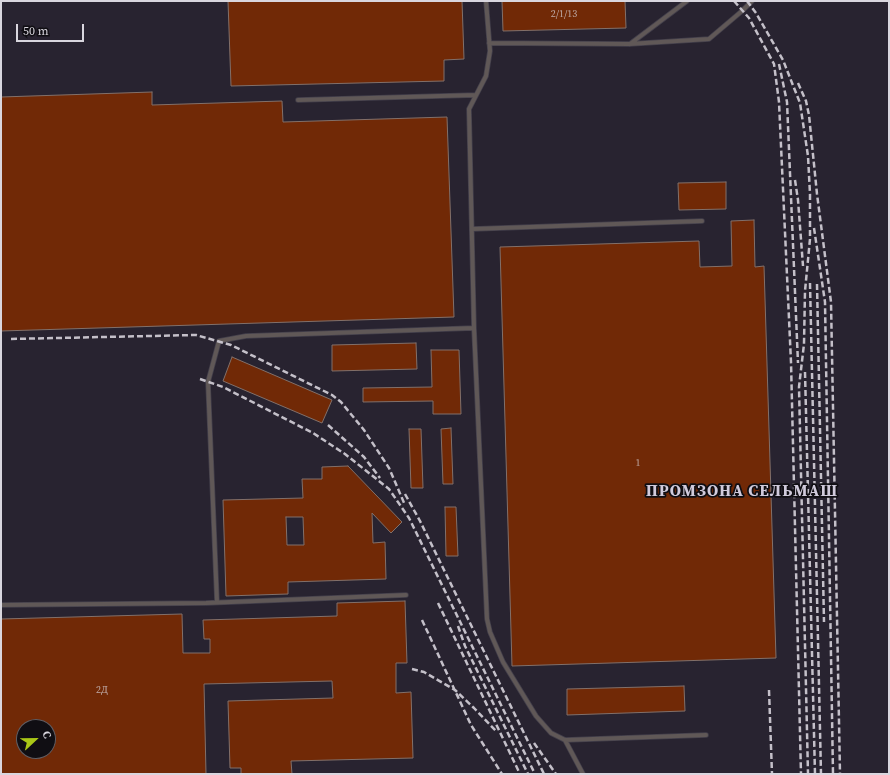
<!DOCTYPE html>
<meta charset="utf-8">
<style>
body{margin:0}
#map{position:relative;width:890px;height:775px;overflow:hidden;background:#282330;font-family:"Source Serif 4",serif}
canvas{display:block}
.frame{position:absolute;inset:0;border:2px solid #d9d6de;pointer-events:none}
.north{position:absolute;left:16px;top:719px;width:40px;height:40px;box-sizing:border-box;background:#100e13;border:1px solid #605e64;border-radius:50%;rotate:68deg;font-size:11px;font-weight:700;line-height:16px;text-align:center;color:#d9d6de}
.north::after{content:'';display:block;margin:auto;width:14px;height:18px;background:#aac717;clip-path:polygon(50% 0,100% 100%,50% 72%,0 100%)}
.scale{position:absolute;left:16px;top:24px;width:68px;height:18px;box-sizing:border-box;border:2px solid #d9d6de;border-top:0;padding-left:5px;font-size:12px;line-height:14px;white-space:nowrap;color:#d9d6de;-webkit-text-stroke:3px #100e13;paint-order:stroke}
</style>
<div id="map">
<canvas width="890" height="775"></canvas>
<div class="frame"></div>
<div class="north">С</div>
<div class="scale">50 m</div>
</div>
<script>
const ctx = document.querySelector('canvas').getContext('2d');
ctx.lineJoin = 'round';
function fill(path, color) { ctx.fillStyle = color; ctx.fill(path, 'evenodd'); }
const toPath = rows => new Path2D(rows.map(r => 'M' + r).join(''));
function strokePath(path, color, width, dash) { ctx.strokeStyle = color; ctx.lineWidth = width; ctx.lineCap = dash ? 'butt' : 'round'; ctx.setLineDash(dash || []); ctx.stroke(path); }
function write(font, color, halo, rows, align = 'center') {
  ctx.font = font + ' "Source Serif 4",serif'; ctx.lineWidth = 3.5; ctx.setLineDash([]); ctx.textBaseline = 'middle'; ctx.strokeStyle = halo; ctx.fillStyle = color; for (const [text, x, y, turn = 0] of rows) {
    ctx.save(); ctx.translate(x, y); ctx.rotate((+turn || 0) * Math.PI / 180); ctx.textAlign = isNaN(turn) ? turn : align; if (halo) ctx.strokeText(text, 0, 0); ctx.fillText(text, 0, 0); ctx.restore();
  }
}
const building = toPath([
 [228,1,462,1,464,59,444,60,444,81,231,86,228,1],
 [502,1,625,1,626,28,503,31,502,1],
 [152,92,152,105,282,101,283,122,447,117,454,317,1,331,1,97,152,92],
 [726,182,726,209,679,210,678,183,726,182],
 [754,220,755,267,764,266,776,658,512,666,500,247,699,241,700,267,732,266,731,221,754,220],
 [416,343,417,369,332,371,332,345,416,343],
 [431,350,459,350,461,414,433,414,433,401,363,402,363,388,432,387,431,350],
 [232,357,332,400,322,423,223,381,232,357],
 [451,428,453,484,443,484,441,429,451,428],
 [409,429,421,429,423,488,411,488,409,429],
 [348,466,402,522,391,533,372,513,373,543,385,542,386,579,288,582,288,594,226,596,223,500,303,498,302,479,322,479,322,467,348,466],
 [286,517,303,517,304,545,287,545,286,517],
 [445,507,456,507,458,556,446,556,445,507],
 [405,601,407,663,396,663,396,693,411,692,413,758,291,761,292,774,241,774,241,768,230,768,228,701,333,698,332,681,204,684,206,774,1,774,1,619,182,614,183,653,210,653,210,639,204,639,203,620,337,616,337,603,405,601],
 [24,727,48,727,48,751,24,751,24,727],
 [684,686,685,711,567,715,567,689,684,686]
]);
fill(building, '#712906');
strokePath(building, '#82706a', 1);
const lane = toPath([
 [489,43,629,44,709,39,742,11,752,1],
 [630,44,687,1],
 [298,100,476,95],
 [472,229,702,221],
 [474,328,487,619,490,632,503,662,536,716,551,733,565,740,706,735],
 [217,602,208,382,219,341,246,336,474,328,469,109,486,76,490,51,486,1],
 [1,605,206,603,406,595],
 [565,740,583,774]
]);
strokePath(lane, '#44404c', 5.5);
strokePath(lane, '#605857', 4);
strokePath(toPath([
 [734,1,749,18,774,64,779,102,791,362,801,774],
 [747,1,756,13,783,60,800,103,808,156,810,194,810,239,805,291,804,344,799,387,808,774],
 [779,64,787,102,798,363],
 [798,83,806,101,809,115,817,194,831,302,840,774],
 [795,180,798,200,803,266],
 [814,228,825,302,833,774],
 [810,283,821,774],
 [817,284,824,622],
 [11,339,196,335,231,345,332,395,341,402,364,430,389,468,405,505],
 [805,372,815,774],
 [200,379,223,387,313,433,345,454,389,489,409,518,535,774],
 [328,425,364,457,380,478],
 [405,494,420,521,544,774],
 [438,603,520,774],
 [422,620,471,725,502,774],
 [458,626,465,646,528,774],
 [412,669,424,672,455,690,474,708,497,732],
 [769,690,772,774],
 [534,743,556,774]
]), '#c4c0c9', 2.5, [6, 3]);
write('10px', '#bfaba8', null, [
 ["2/1/13",564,14],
 ["1",638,463],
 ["2Д",102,690]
]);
ctx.letterSpacing = '1px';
write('bold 16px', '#d1cbdc', '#100e13', [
 ["ПРОМЗОНА СЕЛЬМАШ",742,492]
]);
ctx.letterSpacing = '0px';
</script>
